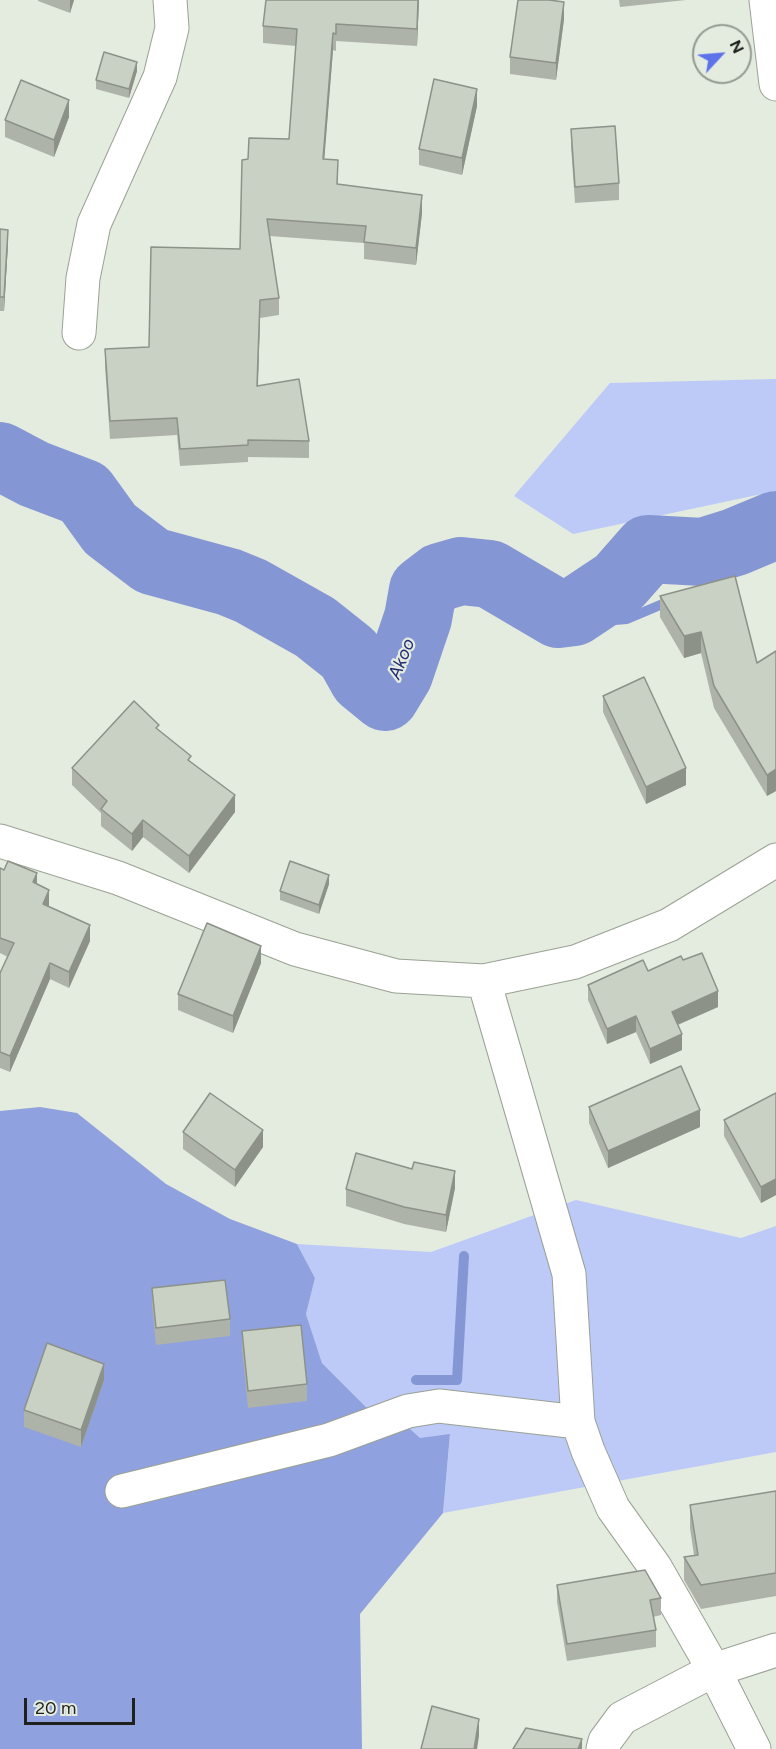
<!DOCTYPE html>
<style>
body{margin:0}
#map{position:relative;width:776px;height:1749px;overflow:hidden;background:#e4ebdf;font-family:Figtree,sans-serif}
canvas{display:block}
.north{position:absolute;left:692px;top:24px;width:60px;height:60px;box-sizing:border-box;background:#e4ebdf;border:2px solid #959a91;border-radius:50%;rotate:64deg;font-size:16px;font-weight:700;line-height:24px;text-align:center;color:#1f211d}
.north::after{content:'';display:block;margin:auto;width:21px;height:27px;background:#5d73ea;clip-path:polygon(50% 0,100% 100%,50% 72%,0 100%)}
.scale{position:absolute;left:24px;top:1698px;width:111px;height:27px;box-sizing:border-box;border:3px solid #1f211d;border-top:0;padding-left:8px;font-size:18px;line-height:21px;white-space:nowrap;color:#1f211d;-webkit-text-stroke:4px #e4ebdf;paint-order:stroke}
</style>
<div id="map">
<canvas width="776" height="1749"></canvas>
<div class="north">N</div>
<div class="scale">20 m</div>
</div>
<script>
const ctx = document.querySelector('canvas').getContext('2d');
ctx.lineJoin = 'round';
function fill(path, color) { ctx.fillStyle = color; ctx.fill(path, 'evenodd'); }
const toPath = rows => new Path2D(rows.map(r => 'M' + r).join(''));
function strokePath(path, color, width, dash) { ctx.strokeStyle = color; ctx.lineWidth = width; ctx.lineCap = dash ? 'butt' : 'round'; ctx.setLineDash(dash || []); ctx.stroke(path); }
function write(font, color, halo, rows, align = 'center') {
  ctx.font = font + ' Figtree,sans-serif'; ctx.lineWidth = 4.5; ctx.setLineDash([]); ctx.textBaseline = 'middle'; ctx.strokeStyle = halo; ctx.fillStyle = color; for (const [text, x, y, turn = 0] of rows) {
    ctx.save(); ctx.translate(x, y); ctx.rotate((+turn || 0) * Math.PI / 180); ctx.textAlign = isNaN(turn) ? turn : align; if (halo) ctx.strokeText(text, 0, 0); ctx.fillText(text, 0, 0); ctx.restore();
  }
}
fill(toPath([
 [776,379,776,491,573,534,514,496,610,383],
 [576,1200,741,1238,776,1226,776,1452,443,1513,450,1435,420,1439,410,1429,374,1415,322,1363,306,1314,315,1278,297,1244,431,1252]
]), '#bdcaf7');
fill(toPath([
 [40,1107,77,1113,166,1184,230,1219,297,1244,315,1278,306,1314,322,1363,374,1415,410,1429,420,1438,450,1434,443,1513,360,1614,362,1749,0,1749,0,1111]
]), '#90a1df');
strokePath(toPath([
 [574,612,586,628,602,621,627,619,672,600],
 [416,1380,457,1380,464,1256]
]), '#8596d4', 10);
strokePath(toPath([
 [0,456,34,474,84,493,110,529,152,561,229,582,251,591,315,627,349,654,363,679,385,697,399,674,418,618,423,590,440,577,461,571,490,574,558,614,574,612,619,582,648,549,703,552,735,542,776,525]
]), '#8596d4', 68);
const minor = toPath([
 [766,0,776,84],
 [79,333,83,278,94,224,160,77,172,28,170,0],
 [0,841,118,878,295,949,396,976,484,981,575,962,669,925,776,860],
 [484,981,569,1274,578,1422,588,1451,613,1508,655,1567,714,1670,754,1749],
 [122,1491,329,1440,408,1411,439,1406,578,1422],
 [603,1749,605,1741,622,1718,714,1670,776,1650]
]);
strokePath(minor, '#9aa195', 35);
strokePath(minor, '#fff', 33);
fill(toPath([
 [38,0,74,0,70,13,38,1],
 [419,0,417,46,336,41,336,51,333,50,324,159,338,177,338,184,422,213,416,265,364,259,364,243,270,236,279,298,279,315,260,318,258,386,309,441,309,458,248,457,248,462,180,466,177,435,110,439,105,366,105,349,149,347,240,249,248,159,289,139,296,46,263,43,263,26],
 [619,0,686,0,620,7],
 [564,19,556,80,510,74,510,57],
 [137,71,129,98,96,89,96,80],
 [477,106,462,175,419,165,419,149],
 [69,117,54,157,5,137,5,120],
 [571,129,619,183,619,200,575,203,571,146],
 [0,229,8,244,4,311,0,311],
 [660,596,757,663,776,651,776,791,767,796,714,708,701,653,684,658,660,617],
 [603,696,686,785,646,804,603,712],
 [159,731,191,762,235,812,189,873,143,837,132,851,101,826,101,813,72,785,72,768],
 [0,868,37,884,49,905,49,907,90,941,69,988,50,979,10,1072,0,1068,0,973,8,957,0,953],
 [329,884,319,914,280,900,280,891],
 [683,960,718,1007,678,1025,682,1050,650,1064,636,1032,607,1044,588,1000,588,985,648,971],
 [261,963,233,1033,178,1010,178,994],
 [776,1093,776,1195,761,1203,724,1136,724,1120],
 [589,1107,700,1127,608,1168,589,1123],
 [183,1132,263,1147,235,1187,183,1149],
 [412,1169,455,1188,446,1232,404,1224,346,1206,346,1189],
 [152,1288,230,1319,230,1336,156,1345,152,1305],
 [242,1331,307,1384,307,1401,248,1408,242,1348],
 [104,1380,81,1447,24,1427,24,1410],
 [776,1491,776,1596,701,1609,684,1580,684,1557,694,1555,690,1528,690,1505],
 [557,1585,661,1598,661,1615,653,1617,656,1630,656,1647,567,1661,557,1602]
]), '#adb3a9');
fill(toPath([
 [70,0,74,0,70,13],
 [418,0,419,0,417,46,417,29],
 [564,2,564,19,556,80,556,63],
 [333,33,333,50,323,176,323,159],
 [137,62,137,71,129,98,129,89],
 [477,89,477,106,462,175,462,158],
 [69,100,69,117,54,157,54,140],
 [422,195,422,213,416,265,416,248],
 [8,230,8,244,4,311,4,297],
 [260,300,260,318,257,403,257,386],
 [701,632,701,653,684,658,684,636],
 [686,768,686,785,646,804,646,787],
 [776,769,776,791,767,796,767,775],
 [235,795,235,812,189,873,189,856],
 [143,820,143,837,132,851,132,834],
 [37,873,37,889,33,882],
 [329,875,329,884,319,914,319,905],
 [49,890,49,905,43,920,43,904],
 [90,925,90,941,69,988,69,972],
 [261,946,261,963,233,1033,233,1016],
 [50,963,50,979,10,1072,10,1056],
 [718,991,718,1007,672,1027,672,1012],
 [636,1016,636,1032,607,1044,607,1029],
 [682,1034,682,1050,650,1064,650,1049],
 [700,1110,700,1127,608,1168,608,1151],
 [263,1130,263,1147,235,1187,235,1170],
 [455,1171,455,1188,446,1232,446,1215],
 [776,1179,776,1195,761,1203,761,1187],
 [104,1364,104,1380,81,1447,81,1430],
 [479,1719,479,1736,477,1749,474,1749],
 [582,1739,582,1749,578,1749]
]), '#8d9289');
const building = toPath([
 [266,0,418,0,417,29,336,24,336,34,333,33,323,159,338,160,337,184,422,195,416,248,364,242,366,226,267,219,279,298,260,300,257,386,299,379,309,441,248,440,248,445,180,449,177,418,110,421,105,349,149,347,151,247,240,249,242,160,248,159,249,138,289,139,297,29,263,26,266,0],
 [518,0,549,0,564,2,556,63,510,57,518,0],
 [104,52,137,62,129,89,96,80,104,52],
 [434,79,477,89,462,158,419,149,434,79],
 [21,80,69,100,54,140,5,120,21,80],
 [615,126,619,183,575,187,571,129,615,126],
 [0,229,8,230,4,297,0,297,0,229],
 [735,576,757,663,776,651,776,769,767,775,714,686,701,632,684,636,660,596,735,576],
 [644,677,686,768,646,787,603,696,644,677],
 [134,701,159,725,156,728,191,756,188,760,235,795,189,856,143,820,132,834,101,809,107,801,72,768,134,701],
 [8,861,37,873,33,882,49,890,43,904,90,925,69,972,50,963,10,1056,0,1052,0,973,14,943,0,938,0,868,4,870,8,861],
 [290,861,329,875,319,905,280,891,290,861],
 [207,923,261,946,233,1016,178,994,207,923],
 [702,953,718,991,672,1012,682,1034,650,1049,636,1016,607,1029,588,985,643,960,648,971,681,956,683,960,702,953],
 [681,1066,700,1110,608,1151,589,1107,681,1066],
 [210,1093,263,1130,235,1170,183,1132,210,1093],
 [776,1093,776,1179,761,1187,724,1120,776,1093],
 [356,1153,412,1169,414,1162,455,1171,446,1215,404,1207,346,1189,356,1153],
 [225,1280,230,1319,156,1328,152,1288,225,1280],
 [301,1325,307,1384,248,1391,242,1331,301,1325],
 [47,1343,104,1364,81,1430,24,1410,47,1343],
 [776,1491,776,1573,701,1585,684,1557,698,1555,690,1505,776,1491],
 [645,1570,661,1598,650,1600,656,1630,567,1644,557,1585,645,1570],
 [432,1706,479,1719,474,1749,421,1749,432,1706],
 [526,1728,582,1739,578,1749,513,1749,526,1728]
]);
fill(building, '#c9d0c4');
strokePath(building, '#8d9289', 1.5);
write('italic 18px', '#212a72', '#e4ebdf', [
 ["Akoo",402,659,-68]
]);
</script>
